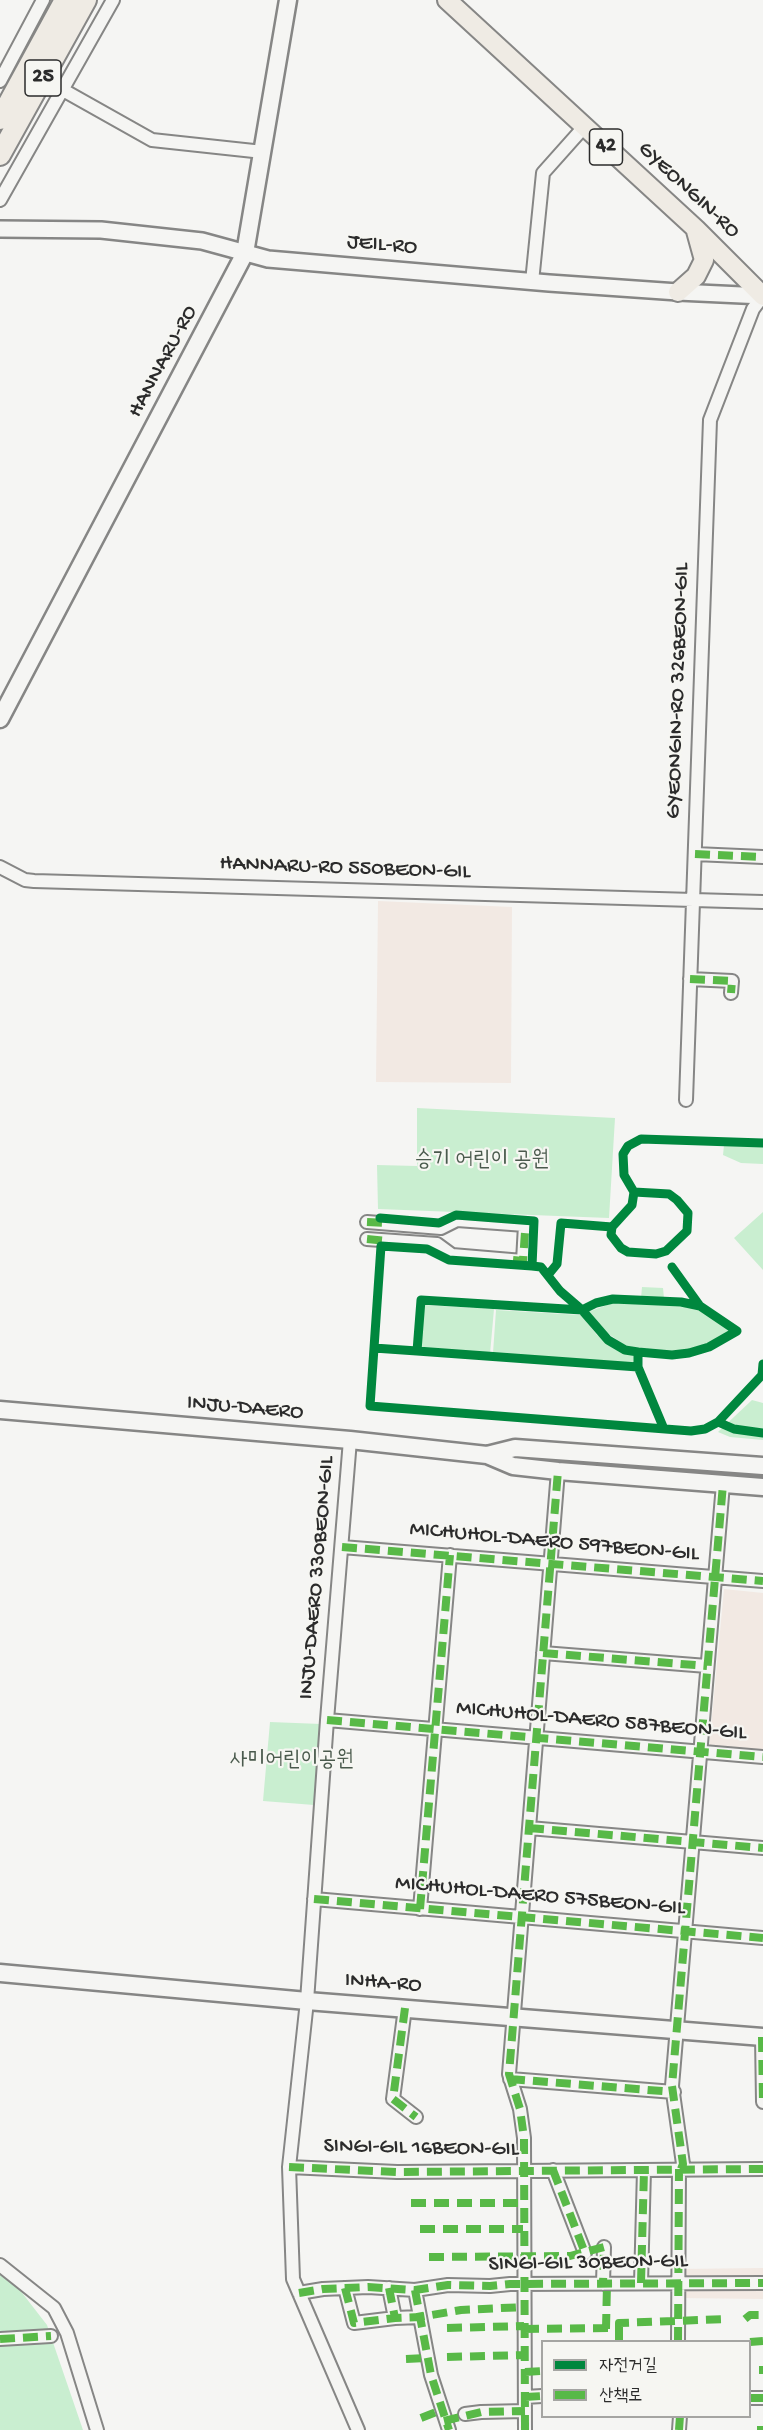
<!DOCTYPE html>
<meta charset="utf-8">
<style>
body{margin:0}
#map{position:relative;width:763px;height:2430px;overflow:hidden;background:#f5f5f3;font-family:"Gochi Hand","Poor Story",sans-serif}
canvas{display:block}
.legend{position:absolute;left:541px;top:2340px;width:210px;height:78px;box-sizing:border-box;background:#f6f6f2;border:2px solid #a5a5a2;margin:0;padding:8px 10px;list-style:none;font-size:18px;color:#2b2b2b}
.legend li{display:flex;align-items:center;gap:12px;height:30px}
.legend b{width:30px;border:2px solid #a5a5a2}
</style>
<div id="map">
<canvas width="763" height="2430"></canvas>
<ul class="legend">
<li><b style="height:8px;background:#00873e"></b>자전거길</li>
<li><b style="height:8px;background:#58b947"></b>산책로</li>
</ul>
</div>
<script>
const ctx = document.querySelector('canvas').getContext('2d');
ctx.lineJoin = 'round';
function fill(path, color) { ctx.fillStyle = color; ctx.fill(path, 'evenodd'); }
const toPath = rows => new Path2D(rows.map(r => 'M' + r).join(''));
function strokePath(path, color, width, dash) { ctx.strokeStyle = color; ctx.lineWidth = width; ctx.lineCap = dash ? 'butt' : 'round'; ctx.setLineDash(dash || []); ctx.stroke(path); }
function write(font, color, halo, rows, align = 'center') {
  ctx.font = font + ' "Gochi Hand","Poor Story",sans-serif'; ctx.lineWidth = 4.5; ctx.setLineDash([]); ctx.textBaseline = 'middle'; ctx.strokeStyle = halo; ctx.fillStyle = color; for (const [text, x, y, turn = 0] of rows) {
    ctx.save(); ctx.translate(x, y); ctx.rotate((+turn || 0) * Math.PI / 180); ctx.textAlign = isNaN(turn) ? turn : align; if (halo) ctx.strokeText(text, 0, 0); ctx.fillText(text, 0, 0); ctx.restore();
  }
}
fill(toPath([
 [378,901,512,907,511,1083,376,1082],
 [724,1589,763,1593,763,1752,709,1748],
 [763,2268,763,2299,678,2298,679,2269]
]), '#f2e9e3');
fill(toPath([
 [417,1108,615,1118,609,1218,378,1209,377,1165,417,1166],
 [724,1145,763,1146,763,1164,741,1163,723,1155],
 [763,1212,763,1270,734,1238],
 [642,1287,663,1288,664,1298,641,1298],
 [615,1302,679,1305,700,1309,732,1331,710,1344,688,1350,669,1352,626,1346,606,1332,588,1312],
 [424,1305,494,1309,490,1354,420,1348],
 [496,1310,581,1315,597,1335,616,1349,635,1354,634,1364,493,1353],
 [752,1400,763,1403,763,1440,730,1437,718,1432],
 [270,1722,321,1724,314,1805,263,1801],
 [0,2273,16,2285,47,2325,83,2430,0,2430]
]), '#c9eed0');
const minor = toPath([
 [0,81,43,0],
 [63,90,152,140,263,152],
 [0,200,113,0],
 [532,282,543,173,584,127],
 [695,854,763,857],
 [0,867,25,880,34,881,763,902],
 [690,979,732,981,731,993],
 [686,1100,710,420,753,309,763,296],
 [367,1222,441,1228,457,1220,525,1225,523,1261,452,1255,437,1244,367,1239],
 [350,1440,327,1720,307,2001,289,2167,293,2279,358,2430],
 [342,1547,763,1581],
 [543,1653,707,1666],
 [327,1720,763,1757],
 [529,1828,763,1848],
 [314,1899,763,1938],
 [420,1909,450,1555],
 [405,2008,393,2099,416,2117],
 [762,2037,763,2102],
 [510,2079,674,2092],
 [289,2167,397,2172,763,2169],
 [681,2169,683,2164,672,2086,723,1484],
 [553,2170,585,2253],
 [0,2265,54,2308,67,2333,97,2430],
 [641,2283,644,2170],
 [603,2284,604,2247],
 [345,2288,354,2323,395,2318,420,2317],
 [389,2288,395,2318],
 [415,2290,431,2375,449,2430],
 [299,2293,323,2289,368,2287,415,2290,448,2285,490,2286,510,2284,763,2283],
 [0,2339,51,2336],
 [678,2342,679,2169],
 [525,2397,542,2396],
 [750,2398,763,2398],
 [465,2414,481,2412,525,2411],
 [525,2430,524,2138,520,2109,509,2074,558,1471],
 [679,2430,680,2416]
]);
const tertiary = toPath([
 [0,229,101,230,202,241,268,259,549,283,678,292,763,296]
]);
const secondary = toPath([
 [0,719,245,253,288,0],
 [0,1410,350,1440,487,1455,513,1466,558,1471,763,1487],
 [487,1455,515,1448,763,1466],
 [0,1973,307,2001,763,2037]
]);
const primary = toPath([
 [447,0,696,229,763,296],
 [678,292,696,276,704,260,696,231]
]);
const trunk = toPath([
 [0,119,65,0],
 [0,155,86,0]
]);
strokePath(minor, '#868685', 16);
strokePath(tertiary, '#868685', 20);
strokePath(secondary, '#868685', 21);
strokePath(primary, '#868685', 22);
strokePath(trunk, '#868685', 24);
strokePath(minor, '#f5f5f3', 12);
strokePath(tertiary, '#f5f5f3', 15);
strokePath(secondary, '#f5f5f3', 16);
strokePath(primary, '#efebe4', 18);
strokePath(trunk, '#efebe4', 20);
strokePath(toPath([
 [695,854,763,857],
 [690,979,732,981,731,993],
 [367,1222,387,1223],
 [367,1239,388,1241],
 [513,1260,523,1261,525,1232],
 [342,1547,763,1581],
 [543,1653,707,1666],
 [327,1720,763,1757],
 [529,1828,763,1848],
 [314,1899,763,1938],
 [420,1909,450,1555],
 [405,2008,393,2099,416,2117],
 [762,2037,763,2102],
 [510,2079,674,2092],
 [289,2167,397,2172,763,2169],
 [681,2169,683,2164,672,2086,723,1484],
 [553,2170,585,2253],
 [411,2203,523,2203],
 [420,2229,523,2229],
 [429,2257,570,2256,604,2247,603,2284],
 [641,2283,644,2170],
 [345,2288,354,2323,395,2318,420,2317,461,2310,524,2307],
 [389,2288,395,2318],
 [415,2290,431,2375,449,2430],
 [299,2293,323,2289,368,2287,415,2290,448,2285,490,2286,510,2284,763,2283],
 [745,2319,750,2315,763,2315],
 [447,2328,524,2326],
 [619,2328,619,2323,728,2319],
 [524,2329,619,2328,619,2342],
 [606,2329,607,2284],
 [0,2339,51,2336],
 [678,2342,679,2169],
 [750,2342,763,2341],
 [447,2357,525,2355],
 [406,2359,428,2358],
 [759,2370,763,2370],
 [525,2372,542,2371],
 [525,2397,542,2396],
 [750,2398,763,2398],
 [421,2418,441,2410],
 [444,2421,481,2412,525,2411],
 [525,2430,524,2138,520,2109,509,2074,558,1471],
 [679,2430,680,2416],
 [757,2430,763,2430]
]), '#58b947', 8, [15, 8]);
strokePath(toPath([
 [634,1192,624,1175,623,1154,628,1146,641,1139,763,1143],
 [380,1218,439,1223,456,1215,534,1221,532,1266,541,1267,560,1291,582,1310,608,1340,625,1350,638,1352,638,1367,664,1429],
 [548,1275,557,1264,561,1223,612,1227,632,1205,634,1192,669,1194,677,1200,688,1213,687,1231,666,1251,656,1254,628,1252,621,1248,611,1235,612,1227],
 [374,1348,381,1246,427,1249,449,1260,532,1266],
 [417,1351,374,1348,370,1406,691,1431,705,1429,718,1422],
 [638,1352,672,1355,689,1353,709,1347,737,1331,700,1306],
 [763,1364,762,1375,718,1422,734,1429,763,1433],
 [638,1367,417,1351,421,1300,582,1310,596,1303,613,1299,681,1302,700,1306,672,1267]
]), '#00873e', 9);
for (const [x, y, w] of [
 [43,78,36],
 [606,147,33]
]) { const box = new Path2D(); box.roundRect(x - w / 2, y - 18, w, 36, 4.5); ctx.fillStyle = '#f6f6f2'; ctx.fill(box); strokePath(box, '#2b2b2b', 1.5); }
write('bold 21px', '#2b2b2b', null, [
 ["25",43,78],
 ["42",606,147]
]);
write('22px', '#2b2b2b', '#f6f6f2', [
 ["GYEONGIN-RO",688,191,43],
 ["JEIL-RO",382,246,5],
 ["HANNARU-RO",164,362,-62],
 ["GYEONGIN-RO 326BEON-GIL",679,691,-88],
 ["HANNARU-RO 550BEON-GIL",345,869,2],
 ["INJU-DAERO",245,1409,5],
 ["MICHUHOL-DAERO 597BEON-GIL",554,1543,5],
 ["INJU-DAERO 330BEON-GIL",318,1578,-85],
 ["MICHUHOL-DAERO 587BEON-GIL",601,1722,5],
 ["MICHUHOL-DAERO 575BEON-GIL",540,1897,5],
 ["INHA-RO",383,1984,4],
 ["SINGI-GIL 16BEON-GIL",421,2149,1],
 ["SINGI-GIL 30BEON-GIL",588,2264,-1]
]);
write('22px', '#4a5a4d', '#f6f6f2', [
 ["승기 어린이 공원",482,1162],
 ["사미어린이공원",292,1762]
]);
</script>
